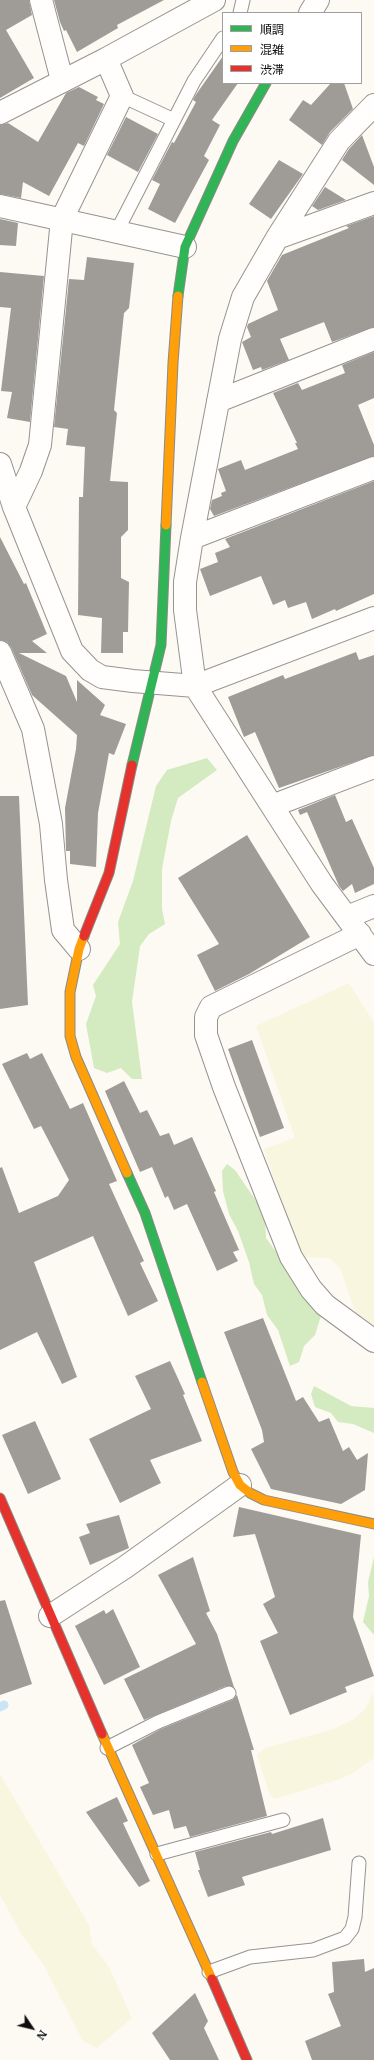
<!DOCTYPE html>
<meta charset="utf-8">
<style>
body{margin:0}
#map{position:relative;width:374px;height:2060px;overflow:hidden;background:#fcfaf2;font-family:Merriweather,"Noto Sans JP",serif}
canvas{display:block}
.legend{position:absolute;left:222px;top:12px;width:140px;height:72px;box-sizing:border-box;background:#fff;border:1px solid #9f9f9f;margin:0;padding:5px 7px;list-style:none;font-size:12px;color:#0e0e0e}
.legend li{display:flex;align-items:center;gap:8px;height:20px}
.legend b{width:20px;border:1px solid #9f9f9f}
.north{position:absolute;left:12px;top:2008px;width:40px;height:40px;-webkit-text-stroke:3px #fff;paint-order:stroke;rotate:125deg;font-size:11px;font-weight:700;line-height:16px;text-align:center;color:#0e0e0e}
.north::after{content:'';display:block;margin:auto;width:14px;height:18px;background:#0e0e0e;clip-path:polygon(50% 0,100% 100%,50% 72%,0 100%)}
</style>
<div id="map">
<canvas width="374" height="2060"></canvas>
<ul class="legend">
<li><b style="height:5px;background:#30b455"></b>順調</li>
<li><b style="height:5px;background:#ff9f0a"></b>混雑</li>
<li><b style="height:5px;background:#e5322d"></b>渋滞</li>
</ul>
<div class="north">N</div>
</div>
<script>
const ctx = document.querySelector('canvas').getContext('2d');
ctx.lineJoin = 'round';
function fill(path, color) { ctx.fillStyle = color; ctx.fill(path, 'evenodd'); }
const toPath = rows => new Path2D(rows.map(r => 'M' + r).join(''));
function strokePath(path, color, width, dash) { ctx.strokeStyle = color; ctx.lineWidth = width; ctx.lineCap = dash ? 'butt' : 'round'; ctx.setLineDash(dash || []); ctx.stroke(path); }
fill(toPath([
 [349,983,374,1023,374,1334,360,1326,340,1268,330,1258,304,1257,299,1253,264,1149,295,1138,256,1026],
 [374,1694,374,1758,353,1773,340,1779,275,1799,270,1795,257,1755,265,1748,334,1729,354,1719,365,1709,372,1695],
 [0,1774,89,1925,92,1944,110,1969,132,2018,97,2048,83,2041,43,1964,22,1935,0,1895]
]), '#f9f6df');
fill(toPath([
 [207,758,217,770,178,798,171,821,162,869,162,909,165,924,149,934,140,946,132,1002,142,1079,132,1079,121,1068,107,1073,94,1068,86,1024,96,996,93,985,120,944,118,922,133,881,156,786,167,770],
 [227,1164,235,1170,265,1214,266,1238,292,1274,307,1302,321,1316,315,1335,304,1346,299,1362,290,1366,278,1330,267,1315,262,1295,254,1284,249,1262,238,1231,229,1214,223,1191,222,1171],
 [314,1386,351,1406,374,1408,374,1433,353,1424,338,1422,331,1413,315,1407,311,1394],
 [374,1557,374,1635,363,1622,369,1596,368,1582]
]), '#d4eac0');
strokePath(toPath([
 [0,1707,4,1705]
]), '#c9e5f6', 9);
fill(toPath([
 [0,0,29,0,32,15,6,30,34,78,0,98],
 [54,0,164,0,117,25,118,28,77,52,66,30,64,31,60,22],
 [223,56,223,83,238,83,212,120,220,125,204,156,209,160,175,223,148,209,160,184,152,180,172,142,174,143,196,102,193,100,195,96],
 [331,83,344,83,353,109,330,132,322,145,289,120,303,100,311,105],
 [79,87,98,97,96,100,104,104,84,146,78,143,49,196,23,182,21,198,0,194,0,125,8,123,38,142,66,93],
 [126,117,158,134,138,172,107,155],
 [362,135,374,167,374,185,342,160,349,149],
 [279,160,303,174,271,219,249,204],
 [325,187,346,200,318,210,312,206],
 [374,216,374,327,332,342,324,322,280,339,289,360,262,370,261,367,253,370,242,342,251,337,247,327,248,324,278,310,267,281,282,255,349,228,346,226],
 [0,219,18,223,16,246,0,245],
 [87,257,134,263,129,308,124,313,114,410,117,413,110,481,128,482,128,530,121,537,121,578,129,582,128,632,123,632,123,653,101,653,102,618,78,615,79,497,83,497,85,447,66,445,68,429,54,427,69,279,84,280],
 [0,272,44,276,30,422,7,418,12,392,1,391,11,308,0,307],
 [374,352,374,398,358,405,374,445,374,456,214,516,210,509,212,500,222,496,221,493,226,491,218,469,241,460,245,470,298,449,295,443,297,443,273,393,298,383,302,390,345,373,342,365],
 [374,481,374,594,336,611,335,609,312,619,306,602,288,608,285,600,273,605,261,576,210,596,200,569,218,562,215,553,230,547,225,539],
 [0,537,24,584,26,583,47,634,32,641,47,653,19,653,66,676,77,702,77,680,105,705,100,715,126,724,114,755,109,753,98,813,96,867,70,864,70,851,66,851,65,808,76,749,77,735,32,695,11,647,7,642,0,640],
 [356,652,359,660,374,655,374,755,279,788,255,732,244,737,228,697,283,675,285,679],
 [335,795,346,822,352,819,374,868,374,884,355,893,352,884,343,891,339,886,307,812,300,815,298,810],
 [0,796,19,796,28,1005,0,1009],
 [247,835,310,937,249,974,215,991,197,955,219,944,178,878],
 [252,1040,284,1128,260,1137,228,1049],
 [27,1053,30,1059,42,1053,70,1109,83,1103,117,1181,109,1184,144,1261,140,1263,158,1301,128,1316,93,1236,34,1262,77,1377,62,1384,37,1332,0,1350,0,1168,2,1167,19,1213,58,1196,69,1180,41,1126,34,1129,2,1064],
 [124,1081,140,1113,147,1110,160,1136,169,1133,174,1145,192,1137,216,1191,214,1192,239,1250,233,1252,238,1261,217,1271,187,1204,174,1210,168,1196,165,1198,152,1167,140,1172,105,1091],
 [263,1318,296,1401,303,1397,319,1422,329,1418,343,1451,349,1447,357,1460,368,1453,365,1490,341,1504,271,1489,251,1449,264,1442,262,1430,224,1332],
 [170,1361,185,1394,183,1395,202,1441,150,1460,161,1483,120,1503,89,1439,151,1409,135,1376],
 [35,1421,61,1479,28,1494,2,1435],
 [239,1507,361,1535,353,1617,374,1676,345,1687,347,1692,290,1715,260,1641,278,1633,263,1604,275,1597,255,1534,233,1537],
 [119,1515,129,1548,90,1565,79,1537,90,1533,86,1524],
 [193,1557,210,1611,206,1613,217,1634,234,1687,226,1686,144,1720,124,1679,196,1644,158,1575],
 [5,1600,32,1684,0,1695,0,1601],
 [113,1609,140,1667,104,1685,75,1626,104,1610,106,1614],
 [237,1695,254,1750,251,1750,267,1816,190,1837,186,1826,174,1829,169,1810,153,1815,140,1787,149,1783,132,1745,161,1729,232,1700],
 [117,1797,128,1821,123,1823,150,1881,139,1887,86,1812],
 [323,1818,331,1850,242,1877,245,1885,208,1897,198,1870,200,1870,195,1852,271,1832,272,1834],
 [364,1959,365,1972,374,1968,374,2060,312,2060,305,2041,341,2026,328,1994,334,1992,332,1962],
 [195,1993,208,2021,204,2028,219,2060,170,2060,152,2033]
]), '#9f9c98');
const lane = toPath([
 [240,13,243,0],
 [122,96,174,120],
 [117,231,194,81,223,38],
 [107,1748,158,1722,229,1693],
 [157,1854,283,1820],
 [209,1972,250,1957,313,1950,345,1938,352,1929,355,1917,359,1863]
]);
const street = toPath([
 [41,0,62,80],
 [310,13,318,0],
 [374,105,339,141,277,238,243,297,230,339,192,538,185,582,185,610,195,686,322,884,374,954],
 [0,113,106,59,214,0],
 [0,206,185,247],
 [277,238,374,203],
 [218,401,374,339],
 [0,464,14,507,72,651,90,670,102,677,133,681,195,686,374,618],
 [14,507,31,471,40,445,62,219,122,96,106,59],
 [192,538,374,468],
 [0,652,33,729,51,824,56,880,63,930,79,949],
 [272,806,374,767],
 [347,917,374,906],
 [360,934,211,1007,206,1017,206,1035,224,1087,291,1257,311,1289,325,1305,374,1341],
 [50,1616,124,1568,240,1485]
]);
const fast = toPath([
 [178,296,185,247,233,141,266,83],
 [132,765,161,645,166,525],
 [127,1173,145,1213,202,1382]
]);
const slow = toPath([
 [166,525,173,363,178,296],
 [84,936,79,949,70,992,70,1036,76,1057,127,1173],
 [202,1382,233,1472,240,1485,250,1493,264,1500,374,1524],
 [102,1734,212,1979]
]);
const jam = toPath([
 [84,936,109,873,132,765],
 [0,1498,102,1734],
 [212,1979,247,2060]
]);
strokePath(lane, '#959491', 15);
strokePath(street, '#959491', 24);
strokePath(fast, '#8c8b87', 11);
strokePath(slow, '#8c8b87', 11);
strokePath(jam, '#8c8b87', 11);
strokePath(lane, '#fffefd', 13);
strokePath(street, '#fffefd', 22);
strokePath(fast, '#30b455', 9);
strokePath(slow, '#ff9f0a', 9);
strokePath(jam, '#e5322d', 9);
</script>
